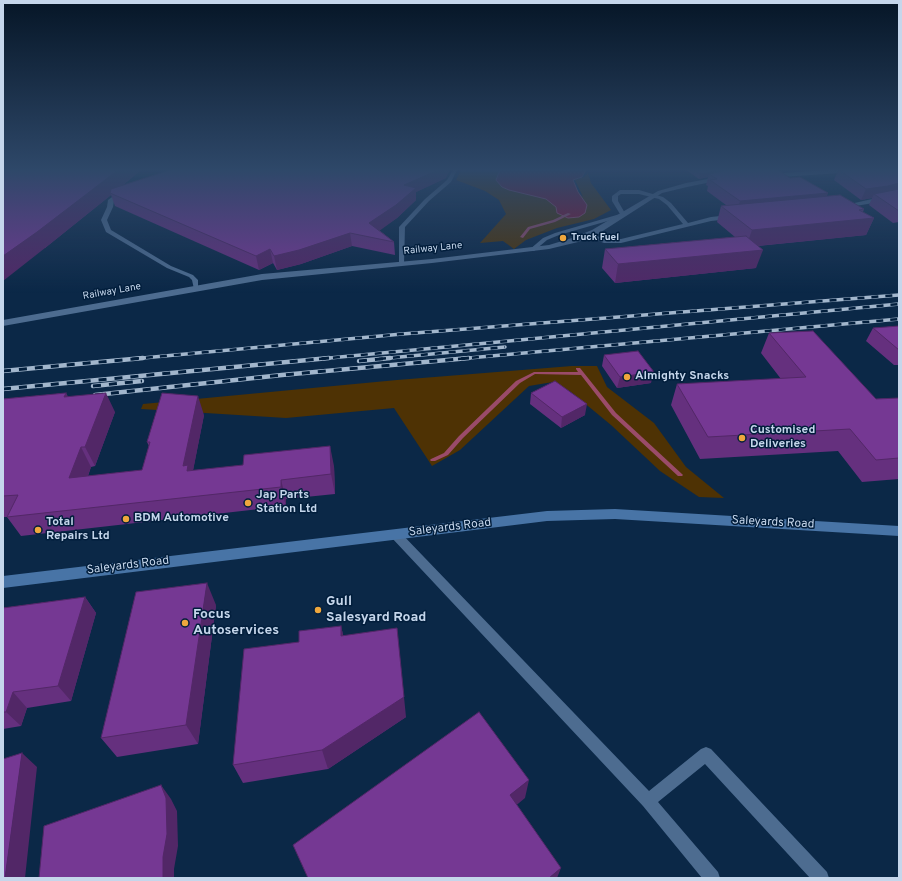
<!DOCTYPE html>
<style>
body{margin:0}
#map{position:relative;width:902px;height:881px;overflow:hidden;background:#0b2847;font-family:Overpass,sans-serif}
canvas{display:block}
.frame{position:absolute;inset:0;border:4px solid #c5d6eb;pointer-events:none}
</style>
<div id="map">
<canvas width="902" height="881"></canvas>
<div class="frame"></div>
</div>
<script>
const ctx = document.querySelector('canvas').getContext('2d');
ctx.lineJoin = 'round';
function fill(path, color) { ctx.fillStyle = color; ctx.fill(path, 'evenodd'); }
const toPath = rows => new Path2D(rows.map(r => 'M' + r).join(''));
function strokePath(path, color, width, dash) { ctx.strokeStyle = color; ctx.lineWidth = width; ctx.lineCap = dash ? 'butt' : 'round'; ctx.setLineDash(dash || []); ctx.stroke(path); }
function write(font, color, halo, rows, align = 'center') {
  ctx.font = font + ' Overpass,sans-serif'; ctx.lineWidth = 3; ctx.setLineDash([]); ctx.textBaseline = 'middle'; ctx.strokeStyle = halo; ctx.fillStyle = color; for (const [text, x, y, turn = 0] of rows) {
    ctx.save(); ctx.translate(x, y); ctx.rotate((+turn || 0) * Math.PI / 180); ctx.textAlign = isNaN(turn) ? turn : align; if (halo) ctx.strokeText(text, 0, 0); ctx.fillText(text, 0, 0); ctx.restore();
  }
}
fill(toPath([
 [461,170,586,170,582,177,573,180,578,192,583,197,575,180,584,177,588,173,591,183,611,210,594,219,557,228,526,240,514,249,503,241,480,243,506,214,499,200,485,191,456,180],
 [572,366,597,366,607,387,654,423,686,467,724,498,699,497,660,471,611,425,571,392,553,382,529,386,460,450,432,466,394,408,286,418,141,409,143,404,397,380]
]), '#4e3204');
const water = toPath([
 [500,170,586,170,582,177,573,180,578,192,587,205,585,213,579,217,568,218,557,213,556,207,546,199,509,190,502,187,496,180,500,170]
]);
fill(water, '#870f31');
strokePath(water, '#9a4b69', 1);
fill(toPath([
 [568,213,571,214,555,222,530,229,523,238,520,237,528,227,553,220,568,213],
 [576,368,580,368,616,413,682,474,683,475,682,476,678,476,612,415,581,375,535,374,520,383,463,438,448,455,435,461,431,461,430,460,431,459,444,453,459,436,516,381,534,372,578,372,576,369,576,368]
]), '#9a4b69');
fill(toPath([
 [453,170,457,170,451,182,429,201,405,227,404,264,399,265,399,227,425,199,447,180,453,170],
 [620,190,639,190,663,197,671,203,688,223,711,217,729,215,732,217,729,219,711,221,621,243,604,243,586,236,585,235,588,233,605,239,621,239,683,224,667,205,659,199,639,194,621,194,618,196,618,201,626,215,625,216,559,235,547,240,534,251,529,250,543,238,555,233,620,214,612,201,612,196,620,190],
 [119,192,124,193,114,201,113,207,107,220,111,230,171,266,193,275,198,280,198,289,194,289,192,280,189,277,167,268,106,232,101,220,107,207,108,200,119,192],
 [899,193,899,197,885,201,844,208,841,206,899,193],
 [395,530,399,531,649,791,701,749,706,747,711,749,827,872,829,878,810,878,705,764,658,802,718,872,720,878,702,878,643,806,391,537,390,534,391,531,395,530]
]), '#4d6c90');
fill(toPath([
 [827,170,858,170,855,172,768,178,765,176,768,174,827,170],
 [724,176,726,177,726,179,687,187,662,193,598,234,578,242,549,249,432,263,262,280,3,326,3,320,262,274,432,259,549,245,572,238,592,230,658,191,686,183,724,176]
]), '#4d6c90');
fill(toPath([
 [615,509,899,526,899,536,615,519,547,521,3,588,3,576,547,511,615,509]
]), '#4874a6');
const railFar1 = toPath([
 [132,359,402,334,899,295],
 [319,359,899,304],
 [379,359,505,347],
 [458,359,899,319]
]);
const rail = toPath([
 [359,361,390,358],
 [3,371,143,358],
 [93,386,142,381],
 [3,389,329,358],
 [95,395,282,375,469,358]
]);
strokePath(railFar1, '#a2b6cc', 3.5);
strokePath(rail, '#a2b6cc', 4.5);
strokePath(railFar1, '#021e3c', 2.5, [7]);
strokePath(rail, '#021e3c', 3, [8]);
fill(toPath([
 [3,170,141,170,122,186,446,178,416,192,416,200,397,218,379,230,394,242,395,255,352,246,301,264,277,270,273,263,259,270,115,206,111,195,45,248],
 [686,170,778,170,790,178,827,196,864,209,863,212,874,218,866,235,758,246,756,268,615,283,602,268,605,249,735,237,717,222,721,206,726,205,707,191,708,186,706,185,708,177,699,179],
 [838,170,899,170,899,222,893,223,869,205,872,198,861,200,834,180],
 [899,326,899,365,894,365,866,341,873,328],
 [769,333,876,399,899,398,899,479,862,482,838,451,700,459,671,405,677,384,781,379,761,353],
 [604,355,651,383,617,388,602,366],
 [66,393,68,397,115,412,95,466,91,467,88,476,142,470,149,446,147,442,204,415,193,470,334,466,335,494,286,499,286,506,21,536,7,517,3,517,3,399],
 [531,393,585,415,561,428,530,404],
 [85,597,96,613,71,701,27,708,21,726,3,729,3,608],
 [216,605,198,744,117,757,101,738],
 [341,626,343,635,406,717,328,769,243,783,233,765,299,642]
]), '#65307e');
fill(toPath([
 [118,170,141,170,112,194,110,193,111,195,45,248,3,281,3,256],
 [438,170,450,170,446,178,416,192,416,200,397,218,371,237,369,223,404,185],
 [719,170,725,170,724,174,709,174,708,177,699,179,700,174],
 [899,183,899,192,874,194,872,198,861,200,866,189],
 [828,193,824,205,736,213,740,201],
 [874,218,866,235,746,247,752,230],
 [350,233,352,246,301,264,277,270,274,256],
 [270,249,273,263,259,270,256,256],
 [763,250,756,268,615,283,618,264],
 [654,372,651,383,617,388,620,377],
 [66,393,75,412,64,397],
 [106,393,115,412,95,466,85,447],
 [198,396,204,415,192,476,183,466],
 [587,404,585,415,561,428,562,417],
 [330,446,334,466,335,494,331,474],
 [81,447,91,467,80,497,69,478],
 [281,480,286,499,286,506,281,487],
 [207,583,216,605,198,744,186,725],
 [85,597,96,613,71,701,58,686],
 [341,626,346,647,341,636],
 [13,692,27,708,21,726,6,712],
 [404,697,406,717,328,769,322,750],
 [22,753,37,767,25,878,5,878],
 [529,780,525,798,507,813,510,795],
 [161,785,171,799,177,811,178,846,174,869,174,878,163,878],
 [561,868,557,878,549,878]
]), '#522767');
const building = toPath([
 [3,170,118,170,37,232,3,256,3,170],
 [170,170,438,170,404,185,416,188,396,205,369,223,394,242,350,233,299,250,274,256,270,249,256,256,110,193,111,189,170,170],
 [695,170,719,170,700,174,695,170],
 [727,170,778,170,790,178,800,177,828,193,740,201,710,180,717,179,709,174,727,170],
 [839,170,899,170,899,183,888,186,866,189,839,170],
 [899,189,899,211,874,194,899,189],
 [840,195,864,209,859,210,874,218,752,230,721,206,840,195],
 [746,236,763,250,618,264,605,249,746,236],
 [899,326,899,350,873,328,899,326],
 [813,331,876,399,899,398,899,458,876,460,850,429,708,437,677,384,806,377,769,333,813,331],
 [638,351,654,372,620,377,604,355,638,351],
 [555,381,587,404,562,417,531,393,555,381],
 [66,393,64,397,106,393,85,447,81,447,69,478,142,470,150,442,147,442,162,393,198,396,183,466,188,465,187,471,243,465,244,455,330,446,331,474,281,480,281,487,7,517,18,495,3,496,3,399,66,393],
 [207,583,186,725,101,738,136,592,207,583],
 [85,597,58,686,13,692,6,712,3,712,3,608,85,597],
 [341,626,341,636,397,628,404,697,322,750,233,765,244,649,299,642,299,631,341,626],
 [479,712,529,780,510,795,561,868,549,878,308,878,293,845,479,712],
 [22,753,5,878,3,878,3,759,22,753],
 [161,785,166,798,167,834,163,857,163,878,39,878,44,826,161,785]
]);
fill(building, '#753893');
strokePath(building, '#522767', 1);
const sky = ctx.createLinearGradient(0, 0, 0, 293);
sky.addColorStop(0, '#061627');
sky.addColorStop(0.58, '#2e4869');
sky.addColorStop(1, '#2e486900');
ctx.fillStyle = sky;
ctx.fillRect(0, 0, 902, 293);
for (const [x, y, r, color] of [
 [563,238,4,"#efa73d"],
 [627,377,4,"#efa73d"],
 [742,438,4,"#efa73d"],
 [248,503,4,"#efa73d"],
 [126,519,4,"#efa73d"],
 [38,530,4,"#efa73d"],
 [318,610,4,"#efa73d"],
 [185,623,4,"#efa73d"]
]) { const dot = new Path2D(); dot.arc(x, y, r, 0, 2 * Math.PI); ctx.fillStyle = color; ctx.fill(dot); strokePath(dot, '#021e3c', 1.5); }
write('bold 10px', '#c5d6eb', '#021e3c', [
 ["Truck Fuel",571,238]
], 'left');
write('10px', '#c5d6eb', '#021e3c', [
 ["Railway Lane",433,249,-6],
 ["Railway Lane",112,292,-10]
]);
write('bold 12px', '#c5d6eb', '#021e3c', [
 ["Almighty Snacks",635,377],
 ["Customised",750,431],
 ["Deliveries",750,445],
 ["Jap Parts",256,496],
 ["Station Ltd",256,510],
 ["BDM Automotive",134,519],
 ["Total",46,523],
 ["Repairs Ltd",46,537]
], 'left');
write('12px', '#c5d6eb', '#021e3c', [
 ["Saleyards Road",773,523,3],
 ["Saleyards Road",450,528,-7],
 ["Saleyards Road",128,566,-7]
]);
write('bold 14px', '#c5d6eb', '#021e3c', [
 ["Gull",326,602],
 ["Salesyard Road",326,618],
 ["Focus",193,615],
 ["Autoservices",193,631]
], 'left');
</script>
